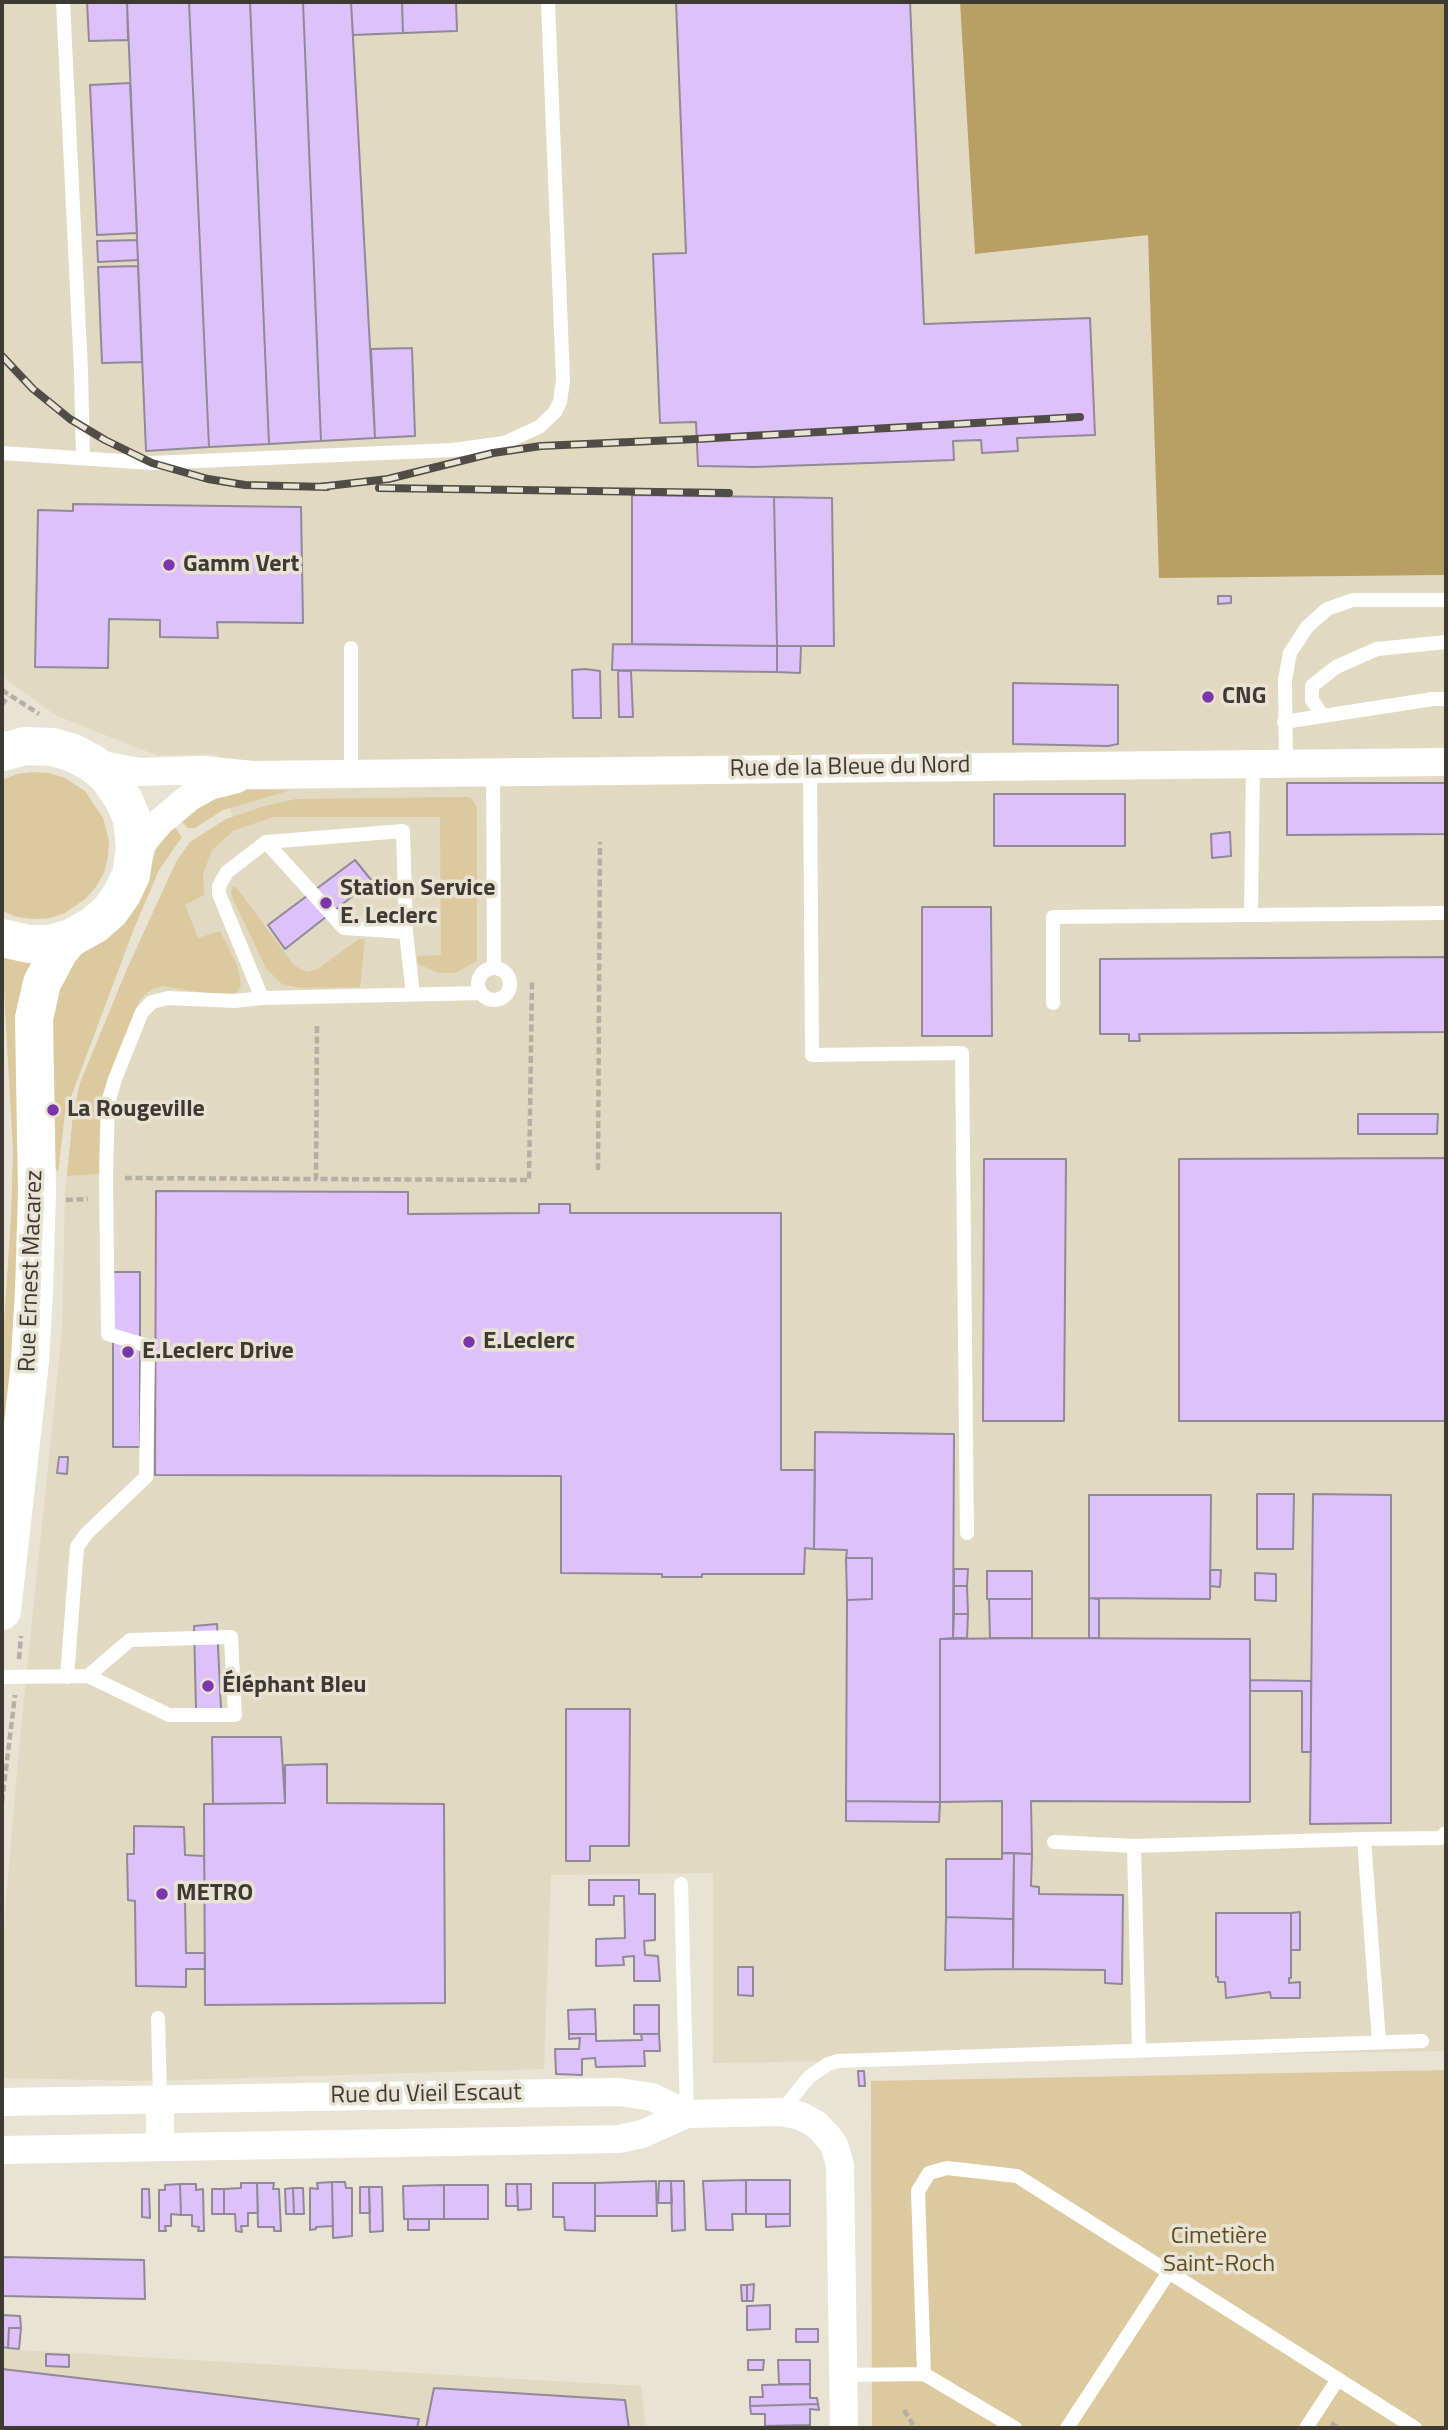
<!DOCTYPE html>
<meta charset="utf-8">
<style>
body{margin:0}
#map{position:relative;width:1448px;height:2430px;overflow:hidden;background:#e9e3d4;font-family:"Titillium Web",sans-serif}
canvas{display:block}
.frame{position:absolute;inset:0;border:4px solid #3d3a34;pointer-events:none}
</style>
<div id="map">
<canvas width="1448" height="2430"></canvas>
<div class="frame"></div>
</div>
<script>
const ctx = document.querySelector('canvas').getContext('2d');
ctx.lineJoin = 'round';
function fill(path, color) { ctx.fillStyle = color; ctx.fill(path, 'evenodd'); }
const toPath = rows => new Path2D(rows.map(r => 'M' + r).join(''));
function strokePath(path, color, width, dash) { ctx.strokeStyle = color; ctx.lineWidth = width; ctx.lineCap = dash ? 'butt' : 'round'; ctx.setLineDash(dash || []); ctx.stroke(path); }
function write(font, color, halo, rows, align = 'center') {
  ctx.font = font + ' "Titillium Web",sans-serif'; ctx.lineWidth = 7; ctx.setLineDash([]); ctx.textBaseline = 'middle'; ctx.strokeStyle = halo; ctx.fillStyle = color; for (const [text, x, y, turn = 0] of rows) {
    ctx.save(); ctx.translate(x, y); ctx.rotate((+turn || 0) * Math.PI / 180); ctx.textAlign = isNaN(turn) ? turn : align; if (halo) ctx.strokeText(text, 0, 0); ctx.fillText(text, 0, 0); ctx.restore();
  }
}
fill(toPath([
 [2,2,960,2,975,254,1148,234,1160,578,1446,575,1446,2051,713,2063,713,1873,551,1875,544,2069,144,2081,2,2078,2,1948,20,1737,62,1331,65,1193,73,1115,80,1083,127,969,176,862,190,842,234,823,217,754,158,756,55,715,2,676],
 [2,2349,641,2386,646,2428,2,2428]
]), '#e2d9c3');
fill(toPath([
 [33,772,49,773,65,778,85,791,103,818,109,841,108,857,104,873,96,887,85,899,65,913,50,918,34,919,17,917,2,911,2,780,17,774],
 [246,790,291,790,223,810,195,828,188,828,178,818,217,794],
 [468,797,471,798,477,807,477,961,455,973,439,973,418,964,417,956,441,955,440,817,273,817,233,831,212,850,203,874,204,895,185,905,198,938,220,931,238,967,241,985,237,992,228,997,162,986,152,989,141,998,100,1100,99,1174,67,1176,73,1115,80,1083,127,969,176,862,190,842,226,819,265,806,296,799],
 [172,823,182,837,159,870,133,931,65,1113,58,1173,54,1165,47,1049,65,964,151,865,156,850],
 [233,887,236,887,294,965,302,970,308,972,318,969,359,939,365,939,360,987,300,988,282,984,266,968,233,899,231,892],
 [2,955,37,960,2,1490,2,1351,11,1218,13,1150],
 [1446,2070,1446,2428,872,2428,871,2081]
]), '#dcc99d');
fill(toPath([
 [960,2,1446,2,1446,575,1159,578,1148,235,975,254]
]), '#b8a064');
const building = toPath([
 [87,2,127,2,128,40,89,41,87,2],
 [127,2,189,2,209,447,146,451,127,2],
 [189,2,250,2,269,444,209,447,189,2],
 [250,2,303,2,321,441,269,444,250,2],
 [303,2,351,2,375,438,321,441,303,2],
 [351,2,402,2,403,33,353,35,351,2],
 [402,2,456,2,457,31,403,33,402,2],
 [676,2,910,2,924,324,1090,318,1095,435,1017,438,1018,451,982,453,981,440,953,441,954,460,755,467,698,466,696,422,660,423,653,254,686,253,676,2],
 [130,83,137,233,97,235,90,85,130,83],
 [137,240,138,260,98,262,97,241,137,240],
 [138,266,142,362,102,363,98,267,138,266],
 [412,348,415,436,375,438,371,349,412,348],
 [632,495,774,497,777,646,632,644,632,495],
 [774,497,832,498,834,646,777,646,774,497],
 [73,504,301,507,303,623,217,622,218,638,160,637,160,620,109,619,108,668,35,667,38,510,73,511,73,504],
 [1218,596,1231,596,1231,603,1218,604,1218,596],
 [613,644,777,646,777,672,612,670,613,644],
 [777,646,801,646,800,673,777,672,777,646],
 [585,669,600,671,601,718,573,718,572,670,585,669],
 [618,671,631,671,633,717,619,717,618,671],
 [1013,683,1118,685,1118,744,1108,746,1013,744,1013,683],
 [1287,783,1446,783,1446,834,1287,835,1287,783],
 [994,794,1125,794,1125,846,994,846,994,794],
 [1230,832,1231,856,1212,858,1211,834,1230,832],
 [355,860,372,881,285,949,268,925,355,860],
 [922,907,991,907,992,1036,922,1036,922,907],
 [1446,957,1446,1032,1139,1034,1140,1041,1129,1041,1129,1034,1100,1034,1100,959,1446,957],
 [1358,1114,1438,1114,1437,1134,1358,1134,1358,1114],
 [1446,1158,1446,1421,1179,1421,1179,1159,1446,1158],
 [984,1159,1066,1159,1064,1421,983,1421,984,1159],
 [156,1191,408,1192,408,1214,539,1213,539,1204,570,1204,570,1213,781,1213,781,1470,815,1470,814,1549,805,1548,804,1574,702,1574,702,1577,662,1577,662,1574,561,1573,561,1476,155,1475,156,1191],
 [113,1272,140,1272,140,1447,113,1447,113,1272],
 [815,1432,954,1434,953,1638,940,1639,940,1802,846,1801,847,1600,872,1599,872,1558,846,1558,847,1550,814,1549,815,1432],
 [59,1457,68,1457,67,1474,57,1473,59,1457],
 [1257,1494,1294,1494,1293,1549,1257,1549,1257,1494],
 [1313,1494,1391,1495,1391,1823,1310,1824,1313,1494],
 [1089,1495,1211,1495,1210,1599,1089,1598,1089,1495],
 [846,1558,872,1558,872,1599,847,1600,846,1558],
 [954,1569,968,1569,967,1586,954,1586,954,1569],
 [1210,1570,1221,1570,1220,1587,1210,1586,1210,1570],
 [987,1571,1032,1571,1032,1599,987,1599,987,1571],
 [1255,1573,1276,1574,1276,1601,1255,1600,1255,1573],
 [954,1586,967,1586,968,1614,954,1614,954,1586],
 [1089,1598,1099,1599,1099,1638,1089,1638,1089,1598],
 [989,1599,1032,1599,1032,1638,990,1638,989,1599],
 [954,1614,968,1614,967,1638,953,1638,954,1614],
 [217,1624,221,1709,196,1710,194,1626,217,1624],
 [1032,1638,1250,1639,1250,1802,1031,1801,1032,1854,1002,1853,1002,1801,940,1802,940,1639,1032,1638],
 [1250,1680,1311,1681,1311,1752,1302,1752,1302,1691,1250,1691,1250,1680],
 [566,1709,630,1709,629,1846,590,1846,590,1861,566,1861,566,1709],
 [212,1737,281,1737,285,1803,213,1804,212,1737],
 [327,1764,327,1803,444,1804,445,2003,205,2005,204,1804,285,1803,285,1765,327,1764],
 [846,1801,940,1802,939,1822,846,1821,846,1801],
 [134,1826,184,1827,185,1855,204,1856,205,1901,185,1901,186,1953,205,1953,205,1969,186,1969,186,1987,136,1986,135,1901,128,1900,127,1854,134,1854,134,1826],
 [1002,1853,1014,1853,1013,1919,946,1917,946,1859,1002,1859,1002,1853],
 [1014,1853,1032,1854,1031,1886,1039,1887,1039,1894,1123,1895,1122,1984,1105,1983,1105,1970,1013,1969,1014,1853],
 [589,1880,639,1880,639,1894,655,1894,655,1940,644,1941,645,1955,658,1956,660,1981,634,1981,634,1956,623,1957,624,1965,596,1966,596,1939,625,1938,624,1896,614,1896,614,1905,589,1905,589,1880],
 [1300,1912,1300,1950,1291,1950,1291,1913,1300,1912],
 [1216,1913,1291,1913,1291,1978,1289,1978,1289,1983,1300,1982,1300,1998,1271,1998,1270,1992,1226,1998,1225,1982,1218,1982,1218,1977,1216,1977,1216,1913],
 [946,1917,1013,1919,1013,1969,945,1970,946,1917],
 [738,1967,753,1967,753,1996,738,1995,738,1967],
 [634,2005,659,2005,659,2034,634,2034,634,2005],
 [595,2009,596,2034,569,2034,568,2010,595,2009],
 [569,2034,596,2034,596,2041,642,2040,641,2034,659,2034,660,2051,644,2051,645,2066,596,2067,595,2058,582,2059,582,2075,556,2074,555,2049,579,2049,580,2038,569,2039,569,2034],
 [858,2071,864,2071,865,2086,859,2086,858,2071],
 [2,2178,3,2178,3,2223,2,2223,2,2178],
 [746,2180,746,2214,732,2214,733,2230,706,2230,703,2181,746,2180],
 [746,2180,790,2180,790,2214,746,2214,746,2180],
 [656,2181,657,2216,595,2216,595,2183,656,2181],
 [659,2181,671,2181,672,2203,658,2203,659,2181],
 [671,2181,684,2181,685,2230,672,2231,671,2181],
 [332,2182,333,2226,316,2227,316,2229,310,2230,310,2188,318,2189,317,2183,332,2182],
 [332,2182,345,2182,346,2188,352,2188,352,2236,333,2238,332,2182],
 [241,2183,257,2183,258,2213,248,2213,248,2226,241,2226,242,2232,236,2231,235,2214,224,2214,224,2189,241,2188,241,2183],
 [257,2183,274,2183,273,2189,279,2189,281,2231,274,2231,274,2227,258,2227,257,2183],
 [553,2183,595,2183,595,2231,565,2230,564,2217,553,2217,553,2183],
 [180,2184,196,2184,196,2190,203,2189,204,2231,198,2231,199,2227,192,2226,192,2215,181,2215,180,2184],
 [180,2184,181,2215,171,2214,171,2226,165,2226,166,2231,159,2231,159,2190,165,2190,165,2185,180,2184],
 [506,2184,517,2184,518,2206,506,2206,506,2184],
 [517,2184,531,2184,531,2209,518,2210,517,2184],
 [444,2185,444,2219,404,2219,403,2186,444,2185],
 [444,2185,488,2185,488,2219,444,2219,444,2185],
 [360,2187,369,2187,370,2213,360,2213,360,2187],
 [369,2187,382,2187,383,2231,370,2232,369,2187],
 [293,2188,303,2188,304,2214,294,2214,293,2188],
 [293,2188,294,2214,286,2214,285,2189,293,2188],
 [142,2189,149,2189,150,2218,142,2217,142,2189],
 [212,2189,224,2189,224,2214,212,2214,212,2189],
 [766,2214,790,2214,790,2226,766,2227,766,2214],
 [408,2219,429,2219,429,2230,408,2230,408,2219],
 [2,2257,144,2260,145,2299,2,2296,2,2257],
 [754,2284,753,2301,747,2301,747,2285,754,2284],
 [741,2285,747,2285,747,2301,742,2301,741,2285],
 [770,2305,770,2329,747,2330,747,2306,770,2305],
 [2,2315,20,2316,21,2328,9,2328,8,2348,2,2347,2,2315],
 [9,2328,21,2328,19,2349,8,2348,9,2328],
 [796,2329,818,2329,818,2342,796,2342,796,2329],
 [46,2354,69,2355,69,2367,46,2366,46,2354],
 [748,2360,764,2360,763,2370,748,2370,748,2360],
 [778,2360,810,2360,810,2384,779,2384,778,2360],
 [2,2369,206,2393,419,2419,417,2428,2,2428,2,2369],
 [810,2384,810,2398,817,2398,818,2404,750,2406,750,2397,763,2397,762,2385,810,2384],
 [434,2388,625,2400,629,2428,426,2428,434,2388],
 [818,2404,819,2410,810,2409,810,2425,765,2426,765,2414,751,2414,750,2406,818,2404],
 [810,2425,810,2428,765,2428,765,2426,810,2425]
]);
fill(building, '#dec1fa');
strokePath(building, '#908997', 2);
strokePath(toPath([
 [2,690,39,714],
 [2,705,8,696],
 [317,1026,316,1179,529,1180,532,982],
 [598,1170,600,842],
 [125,1178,316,1179],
 [66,1200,88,1199],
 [19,1659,21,1636],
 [2,1802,15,1695],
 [904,2410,915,2428],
 [1331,2423,1340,2428]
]), '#b5b0a4', 4.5, [7, 3.5]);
strokePath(toPath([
 [63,2,81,371,83,458],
 [2,453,152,463,453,450,504,443,539,427,555,412,560,402,563,380,548,2],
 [1322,715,1312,700,1312,686,1336,667,1377,649,1446,642],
 [1284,722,1433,699,1446,699],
 [1286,763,1285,680,1290,653,1307,627,1327,609,1353,600,1446,600],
 [810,769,812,1055,962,1053,967,1533],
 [493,773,494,968],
 [351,774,351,648],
 [266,842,403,831,406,932],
 [1251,915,1253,763],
 '478 984a16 16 0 1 1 32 0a16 16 0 1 1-32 0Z',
 [262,998,219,894,219,886,227,872,266,842,344,928,406,932,413,995],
 [1053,1003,1053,917,1446,913],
 [2,1677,88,1676,169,1715,235,1715,231,1637,130,1640,88,1676],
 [67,1677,77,1547,86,1534,146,1477,148,1346,108,1334,106,1178,108,1103,115,1079,142,1012,152,1002,168,998,235,1001,262,998,481,993],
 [1364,1839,1440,1838,1446,1833],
 [1054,1842,1134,1846,1139,2051],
 [1134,1846,1364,1839,1379,2042],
 [681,1884,687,2114],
 [158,2018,160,2099],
 [781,2112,809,2077,828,2064,838,2061,1422,2041],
 [924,2374,918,2191,929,2173,947,2168,1017,2176,1415,2428],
 [843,2375,924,2374,1015,2428],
 [1067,2428,1169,2272],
 [1306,2428,1338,2379]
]), '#fff', 14);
strokePath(toPath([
 [92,763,139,772,202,770,253,775,1446,762],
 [135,851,160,822,190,797,210,786,237,779],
 [160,2099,160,2147],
 [2,2102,619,2092,652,2097,687,2114],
 [2,2150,619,2139,642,2134,687,2114,781,2112,801,2116,817,2125,829,2138,834,2145,840,2165,844,2428]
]), '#fff', 28);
strokePath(toPath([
 [2,752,25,746,53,747,73,753,92,763,108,776,124,800,132,819,135,847,131,875,122,894,110,911,94,925,69,939,49,944,29,944,2,938],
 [2,1611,30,1362,34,1291,37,1192,34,1018,42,983,59,951,69,939]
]), '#fff', 38);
const rail = toPath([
 [2,356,33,389,70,419,105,440,152,463,208,479,245,485,327,487],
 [319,487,388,479,493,453,541,446,697,439,1080,417],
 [379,488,729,493]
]);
strokePath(rail, '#504d46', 8);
strokePath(rail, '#e9e3d4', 5, [16]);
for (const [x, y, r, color] of [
 [169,565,7,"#7a36aa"],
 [1208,697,7,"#7a36aa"],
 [326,903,7,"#7a36aa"],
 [53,1110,7,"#7a36aa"],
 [469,1342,7,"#7a36aa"],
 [128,1352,7,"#7a36aa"],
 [208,1686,7,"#7a36aa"],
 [162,1894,7,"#7a36aa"]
]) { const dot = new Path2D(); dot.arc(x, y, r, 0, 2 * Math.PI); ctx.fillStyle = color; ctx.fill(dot); strokePath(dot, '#e9e3d4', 2.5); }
write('bold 24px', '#3d3a34', '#e9e3d4', [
 ["Gamm Vert",183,565],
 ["CNG",1222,697],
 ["Station Service",340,889],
 ["E. Leclerc",340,917],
 ["La Rougeville",67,1110],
 ["E.Leclerc",483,1342],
 ["E.Leclerc Drive",142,1352],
 ["Éléphant Bleu",222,1686],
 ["METRO",176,1894]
], 'left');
write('24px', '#3d3a34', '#e9e3d4', [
 ["Rue de la Bleue du Nord",850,768,-1],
 ["Rue Ernest Macarez",32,1271,-88],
 ["Rue du Vieil Escaut",426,2095,-1]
]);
write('24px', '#5e4d1e', '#e9e3d4', [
 ["Cimetière",1219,2237],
 ["Saint-Roch",1219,2265]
]);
</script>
